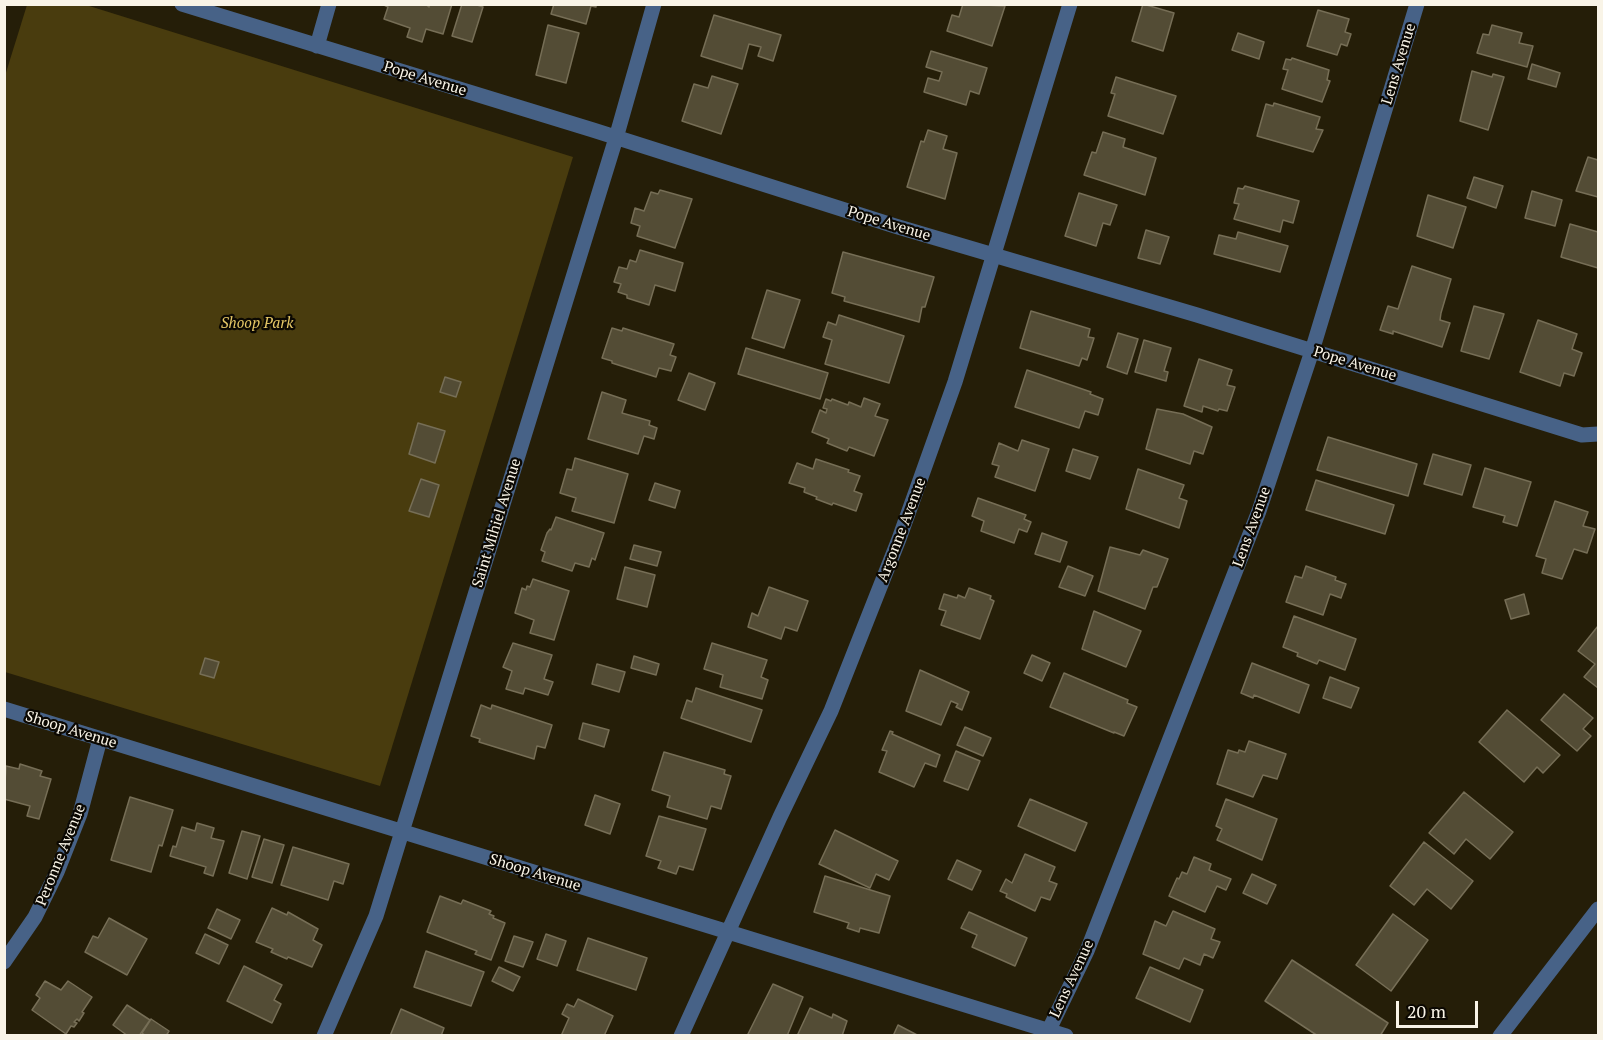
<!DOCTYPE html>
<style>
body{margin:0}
#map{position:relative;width:1603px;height:1040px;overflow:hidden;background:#251e08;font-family:"PT Serif",serif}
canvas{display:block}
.frame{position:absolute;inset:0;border:6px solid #f9f4e7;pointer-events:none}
.scale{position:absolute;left:1396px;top:1001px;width:82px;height:27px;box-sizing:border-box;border:3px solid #f9f4e7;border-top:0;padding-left:8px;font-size:18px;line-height:21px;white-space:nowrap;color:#f9f4e7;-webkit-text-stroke:4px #0b0802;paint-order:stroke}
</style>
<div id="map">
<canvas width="1603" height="1040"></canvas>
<div class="frame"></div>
<div class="scale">20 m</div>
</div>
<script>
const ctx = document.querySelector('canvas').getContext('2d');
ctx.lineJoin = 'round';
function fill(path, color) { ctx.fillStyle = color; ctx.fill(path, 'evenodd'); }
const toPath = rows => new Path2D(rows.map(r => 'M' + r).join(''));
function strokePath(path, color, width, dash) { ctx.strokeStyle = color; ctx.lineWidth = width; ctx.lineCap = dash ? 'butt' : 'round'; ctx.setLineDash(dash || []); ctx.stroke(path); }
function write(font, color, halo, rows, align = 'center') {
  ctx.font = font + ' "PT Serif",serif'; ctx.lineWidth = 4.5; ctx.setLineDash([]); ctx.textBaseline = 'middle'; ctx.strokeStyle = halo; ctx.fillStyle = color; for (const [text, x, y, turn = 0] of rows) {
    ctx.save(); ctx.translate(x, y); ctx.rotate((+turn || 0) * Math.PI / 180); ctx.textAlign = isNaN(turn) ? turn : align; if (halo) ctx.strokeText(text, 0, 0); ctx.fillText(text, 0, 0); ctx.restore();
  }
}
fill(toPath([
 [27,5,86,5,573,157,380,786,5,672,4,79]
]), '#493c0e');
const building = toPath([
 [382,4,425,4,429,7,430,4,452,4,443,34,426,29,422,42,407,37,410,28,384,19,388,7,382,4],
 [462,4,474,4,483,7,472,42,452,36,462,4],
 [554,4,596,4,596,7,591,6,586,24,551,14,554,4],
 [963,4,1005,6,992,46,947,31,952,15,959,17,963,4],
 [1143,4,1174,13,1163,51,1132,41,1143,4],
 [1318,10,1349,19,1345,32,1351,34,1347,46,1341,44,1337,55,1307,46,1318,10],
 [714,15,781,35,773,61,758,56,761,47,749,44,742,69,701,56,714,15],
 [548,25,579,33,566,83,536,75,548,25],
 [1492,25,1522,33,1519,43,1533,46,1527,67,1477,53,1483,34,1489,35,1492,25],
 [1238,33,1264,42,1259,59,1232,50,1238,33],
 [931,51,987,68,979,94,970,91,966,105,924,92,928,78,939,81,942,72,926,67,931,51],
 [1292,58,1329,70,1327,80,1330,81,1322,102,1282,89,1288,70,1283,69,1286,59,1291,60,1292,58],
 [1532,64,1560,73,1556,87,1528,79,1532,64],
 [1472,71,1492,77,1493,74,1504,77,1488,130,1460,121,1472,71],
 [712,76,738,84,721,134,682,121,694,84,708,88,712,76],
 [1116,77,1176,96,1163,134,1108,116,1115,94,1111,93,1116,77],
 [1274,103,1320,117,1316,129,1323,130,1313,152,1257,136,1266,104,1273,106,1274,103],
 [928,130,947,136,943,149,957,153,945,199,907,187,921,141,924,142,928,130],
 [1103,132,1125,139,1123,147,1156,158,1145,195,1084,175,1092,152,1096,153,1103,132],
 [1588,157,1598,160,1598,197,1576,191,1588,157],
 [1474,177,1503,186,1496,208,1467,198,1474,177],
 [1245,186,1299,201,1293,223,1283,220,1280,232,1234,219,1239,204,1234,203,1238,188,1243,189,1245,186],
 [660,190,692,199,675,248,637,236,640,226,631,223,635,208,644,211,651,192,658,194,660,190],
 [1532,191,1562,200,1555,226,1525,218,1532,191],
 [1079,193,1117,205,1110,225,1103,223,1096,246,1065,236,1079,193],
 [1428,195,1466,207,1453,248,1417,236,1428,195],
 [1570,224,1598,232,1598,268,1561,257,1570,224],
 [1146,230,1169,237,1160,264,1138,258,1146,230],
 [1238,232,1288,246,1280,272,1214,254,1219,235,1236,239,1238,232],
 [640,250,683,263,675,291,655,285,649,305,627,298,627,295,618,292,621,284,614,282,619,267,627,269,630,260,636,262,640,250],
 [843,252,934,277,925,307,922,307,919,322,844,301,845,297,832,293,843,252],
 [1412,266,1451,279,1441,313,1440,320,1450,323,1442,347,1393,331,1393,334,1380,330,1388,306,1398,309,1412,266],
 [767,290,800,300,784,348,752,338,767,290],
 [1474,306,1504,314,1489,359,1461,351,1474,306],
 [1031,311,1090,329,1088,337,1094,338,1087,360,1082,358,1079,366,1020,348,1031,311],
 [839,315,904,336,889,383,825,364,832,340,823,337,828,322,836,325,839,315],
 [1538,320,1577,334,1572,349,1582,353,1574,376,1564,373,1560,386,1520,372,1538,320],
 [612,328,622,331,623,328,674,344,670,355,676,357,671,371,659,368,656,377,612,363,612,361,602,358,612,328],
 [1118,333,1138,339,1127,374,1107,367,1118,333],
 [1144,340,1171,348,1164,371,1168,372,1166,381,1135,372,1144,340],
 [746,348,828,373,820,399,738,374,746,348],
 [1199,359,1232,370,1227,385,1235,387,1227,411,1219,409,1218,411,1203,406,1202,412,1184,406,1199,359],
 [1027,370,1091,392,1090,394,1103,399,1098,415,1085,411,1079,428,1015,407,1027,370],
 [689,373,715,383,705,410,678,400,689,373],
 [445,377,461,382,456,397,440,392,445,377],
 [602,392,626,400,622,413,650,421,649,425,657,428,654,439,644,436,638,454,588,439,602,392],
 [864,398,880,404,875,416,888,420,874,456,849,447,847,451,827,443,829,439,812,432,820,410,826,413,827,409,823,408,826,399,831,401,832,399,848,405,849,402,861,407,864,398],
 [1157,409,1183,414,1212,427,1203,454,1194,451,1190,464,1146,449,1157,409],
 [418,423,445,431,435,463,409,454,418,423],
 [1328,437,1417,464,1408,496,1317,470,1328,437],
 [1022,440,1049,449,1035,491,995,477,999,466,992,464,999,443,1018,451,1022,440],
 [1073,449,1098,457,1090,479,1066,471,1073,449],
 [1433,454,1471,465,1462,495,1424,484,1433,454],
 [575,458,628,474,614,523,572,511,576,498,560,493,567,469,572,470,575,458],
 [816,459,849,470,848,472,860,476,854,491,862,494,856,511,833,503,832,505,816,499,817,497,804,492,805,488,789,483,797,463,813,469,816,459],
 [1485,468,1531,482,1517,526,1503,522,1505,516,1473,507,1485,468],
 [1138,469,1184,485,1179,498,1187,501,1179,528,1126,509,1138,469],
 [421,479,439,485,429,517,409,511,421,479],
 [1316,480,1394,505,1385,534,1306,510,1316,480],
 [655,483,680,491,675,508,649,500,655,483],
 [978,498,1026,515,1024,519,1031,522,1027,532,1019,529,1014,543,981,531,984,521,972,516,978,498],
 [1555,501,1588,512,1583,526,1595,529,1587,553,1574,549,1562,579,1542,573,1546,559,1536,556,1555,501],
 [556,517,604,533,595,560,592,558,589,567,575,563,572,571,542,561,545,552,541,550,547,533,550,529,551,530,556,517],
 [1042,533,1067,542,1060,562,1035,554,1042,533],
 [634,545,661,552,657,566,630,559,634,545],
 [1110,547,1140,555,1143,550,1168,559,1157,587,1153,587,1145,609,1098,591,1110,547],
 [1068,566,1093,576,1085,596,1059,587,1068,566],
 [1306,566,1336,577,1335,580,1346,584,1341,598,1330,594,1323,615,1286,602,1295,576,1302,578,1306,566],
 [625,567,655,575,647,607,617,599,625,567],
 [533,579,569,591,554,640,530,633,534,620,515,613,522,588,526,590,527,586,530,587,533,579],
 [769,587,808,601,797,631,785,627,781,639,748,627,752,613,758,616,769,587],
 [969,588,991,596,990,599,994,601,980,639,941,625,946,611,939,609,944,594,957,598,958,595,965,598,969,588],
 [1524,594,1529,614,1511,619,1505,600,1524,594],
 [1094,611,1141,631,1126,667,1082,649,1094,611],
 [1294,616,1356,639,1345,670,1319,660,1317,664,1297,656,1298,653,1283,647,1294,616],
 [1598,626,1598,688,1584,677,1595,664,1578,651,1598,626],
 [513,643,552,655,544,679,553,682,548,695,525,688,523,694,506,689,512,671,503,667,513,643],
 [712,643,767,660,761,677,768,680,762,699,720,687,723,675,704,669,712,643],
 [1032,655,1050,663,1042,681,1024,673,1032,655],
 [634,656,659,664,656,675,631,668,634,656],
 [205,658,219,662,214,678,200,674,205,658],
 [1252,663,1309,685,1299,713,1254,695,1253,698,1241,693,1252,663],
 [597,664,625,672,619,692,592,684,597,664],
 [920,670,969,692,962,710,956,707,958,704,951,701,941,725,906,711,920,670],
 [1064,673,1128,700,1127,703,1137,707,1124,736,1114,732,1114,733,1050,707,1064,673],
 [1330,677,1359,688,1351,708,1323,698,1330,677],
 [696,688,762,710,751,742,681,718,687,700,692,702,696,688],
 [1564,694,1593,718,1583,729,1591,736,1577,751,1541,720,1564,694],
 [481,705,491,709,492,705,552,725,545,748,537,746,534,759,479,742,480,739,471,736,481,705],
 [1507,710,1560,755,1543,773,1537,767,1524,782,1479,742,1507,710],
 [583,723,609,730,604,747,579,739,583,723],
 [965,727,991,738,983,756,957,745,965,727],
 [890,731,893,732,892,734,940,755,936,767,925,763,914,787,879,772,887,751,882,750,890,731],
 [1249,741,1286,754,1277,779,1263,775,1253,797,1217,784,1228,750,1238,753,1239,750,1245,752,1249,741],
 [956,751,980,761,968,790,944,781,956,751],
 [664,752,725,770,724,774,731,776,721,809,711,806,707,819,667,807,670,796,652,790,664,752],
 [20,764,42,771,40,776,51,779,39,819,27,816,30,806,4,799,6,766,19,769,20,764],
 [1464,792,1513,832,1490,859,1466,839,1454,854,1429,833,1464,792],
 [595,795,620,804,610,834,585,825,595,795],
 [130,797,173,810,162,846,159,845,151,872,111,860,130,797],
 [1030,799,1087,823,1075,851,1018,826,1030,799],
 [1226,799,1277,819,1262,860,1217,840,1222,829,1216,826,1226,799],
 [659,816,706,829,693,870,679,866,676,874,658,868,661,861,646,856,659,816],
 [197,823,214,828,211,838,224,841,213,876,204,873,206,867,170,856,173,846,176,847,182,827,195,831,197,823],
 [835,830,898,861,889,880,876,874,870,888,819,864,835,830],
 [242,831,260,836,247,879,229,873,242,831],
 [264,839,284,845,272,883,252,877,264,839],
 [1424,842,1473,881,1451,909,1427,889,1414,905,1390,886,1424,842],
 [293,847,349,864,343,884,334,881,328,900,281,885,293,847],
 [1025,854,1055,867,1049,881,1057,884,1050,900,1041,897,1035,911,1006,897,1007,894,1000,891,1006,879,1012,883,1025,854],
 [1194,857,1211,864,1209,870,1231,879,1226,890,1217,886,1205,912,1169,896,1177,878,1179,879,1182,872,1187,874,1194,857],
 [957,860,981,871,972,890,948,879,957,860],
 [1252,874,1276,885,1267,904,1243,893,1252,874],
 [825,876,890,896,879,933,860,928,859,932,847,928,849,923,814,912,825,876],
 [440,896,461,904,463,900,491,911,489,914,494,916,493,918,505,923,491,960,475,954,477,951,427,932,440,896],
 [272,908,287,915,288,912,318,929,313,940,322,945,312,967,288,957,287,959,271,952,273,949,256,942,272,908],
 [217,909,240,920,231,939,208,928,217,909],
 [1173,911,1215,929,1211,939,1220,942,1213,958,1204,954,1200,965,1184,958,1179,969,1143,954,1155,921,1166,926,1173,911],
 [969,912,1027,938,1015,966,972,947,977,935,961,928,969,912],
 [1393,914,1428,940,1391,991,1356,965,1393,914],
 [109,918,147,939,127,975,85,952,93,936,98,938,109,918],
 [205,934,228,945,219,964,196,953,205,934],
 [546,934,566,941,557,966,537,959,546,934],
 [514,936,533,942,523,967,505,961,514,936],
 [588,938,647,958,636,990,577,970,588,938],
 [426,951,484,972,471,1006,414,987,426,951],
 [1292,960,1388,1023,1380,1036,1318,1036,1265,1001,1292,960],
 [244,966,282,985,274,1000,281,1004,272,1023,227,1001,244,966],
 [499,967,520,977,513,991,492,981,499,967],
 [1150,967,1203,990,1190,1022,1136,998,1150,967],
 [45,981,61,990,68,981,92,997,82,1012,84,1013,79,1021,77,1019,74,1022,77,1023,74,1027,71,1026,66,1034,32,1010,40,998,36,995,45,981],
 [773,984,803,997,787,1036,747,1036,773,984],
 [578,999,613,1016,604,1036,561,1036,569,1018,562,1014,567,1004,574,1007,578,999],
 [127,1005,150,1020,139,1036,128,1036,113,1025,127,1005],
 [810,1008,832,1018,833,1014,847,1021,842,1036,797,1036,810,1008],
 [401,1009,444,1028,441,1036,390,1036,401,1009],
 [151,1019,169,1031,166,1036,146,1036,142,1033,151,1019],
 [898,1025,919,1036,893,1036,898,1025]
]);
fill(building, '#534c35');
strokePath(building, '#766e56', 1.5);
strokePath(toPath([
 [182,4,593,130,895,226,1197,315,1582,435,1598,434],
 [317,46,329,4],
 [4,709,1066,1036],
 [4,962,35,917,57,872,80,814,100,739],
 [324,1036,376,916,616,138,654,4],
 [681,1036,780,817,831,711,899,539,955,382,1070,4],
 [1046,1036,1087,951,1259,511,1312,351,1417,4],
 [1500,1036,1598,909]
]), '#476287', 15);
write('15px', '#f9f4e7', '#0b0802', [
 ["Lens Avenue",1399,64,-73],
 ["Pope Avenue",425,79,17],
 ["Pope Avenue",889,224,17],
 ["Pope Avenue",1355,364,17],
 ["Saint Mihiel Avenue",497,523,-73],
 ["Lens Avenue",1252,527,-70],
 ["Argonne Avenue",902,530,-69],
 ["Shoop Avenue",71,730,17],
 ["Peronne Avenue",61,855,-68],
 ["Shoop Avenue",535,873,17],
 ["Lens Avenue",1072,979,-65]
]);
write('italic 15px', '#e7c967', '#0b0802', [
 ["Shoop Park",257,324]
]);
</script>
